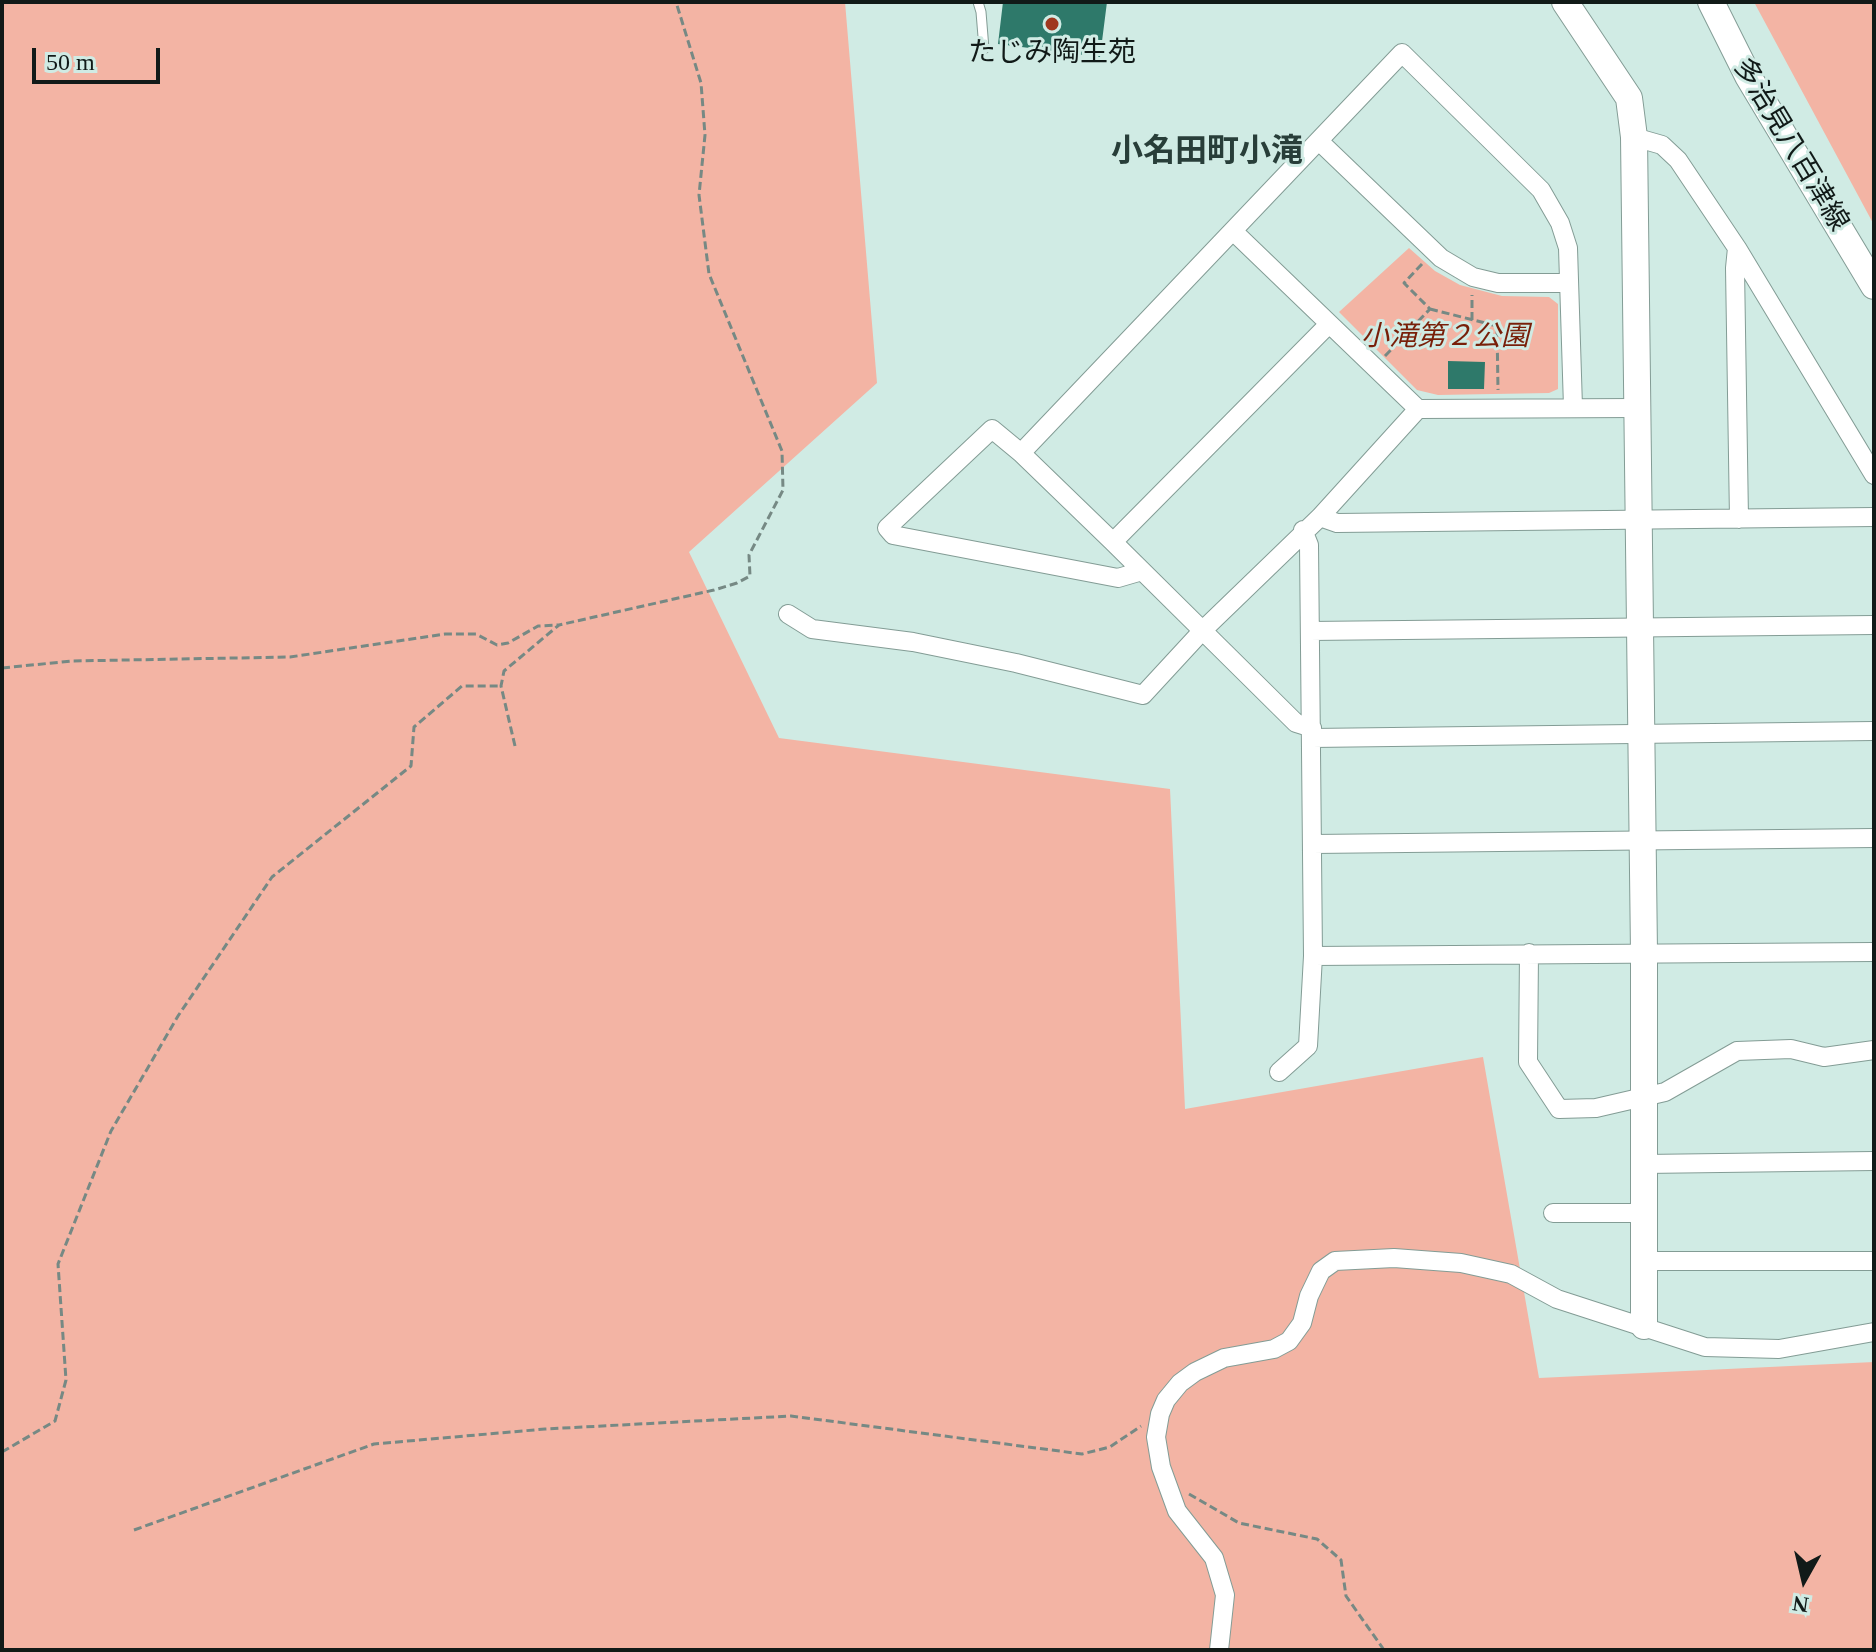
<!DOCTYPE html>
<meta charset="utf-8">
<style>
body{margin:0}
#map{position:relative;width:1876px;height:1652px;overflow:hidden;background:#d0ebe4;font-family:"Times New Roman",serif}
canvas{display:block}
.frame{position:absolute;inset:0;border:4px solid #111a18;pointer-events:none}
.north{position:absolute;left:1764px;top:1540px;width:80px;height:80px;-webkit-text-stroke:6px #d0ebe4;paint-order:stroke;rotate:188deg;font-size:22px;font-weight:700;line-height:32px;text-align:center;color:#111a18}
.north::after{content:'';display:block;margin:auto;width:28px;height:36px;background:#111a18;clip-path:polygon(50% 0,100% 100%,50% 72%,0 100%)}
.scale{position:absolute;left:32px;top:48px;width:128px;height:36px;box-sizing:border-box;border:4px solid #111a18;border-top:0;padding-left:10px;font-size:24px;line-height:28px;white-space:nowrap;color:#111a18;-webkit-text-stroke:6px #d0ebe4;paint-order:stroke}
</style>
<div id="map">
<canvas width="1876" height="1652"></canvas>
<div class="frame"></div>
<div class="north">N</div>
<div class="scale">50 m</div>
</div>
<script>
const ctx = document.querySelector('canvas').getContext('2d');
ctx.lineJoin = 'round';
function fill(path, color) { ctx.fillStyle = color; ctx.fill(path, 'evenodd'); }
const toPath = rows => new Path2D(rows.map(r => 'M' + r).join(''));
function strokePath(path, color, width, dash) { ctx.strokeStyle = color; ctx.lineWidth = width; ctx.lineCap = dash ? 'butt' : 'round'; ctx.setLineDash(dash || []); ctx.stroke(path); }
function write(font, color, halo, rows, align = 'center') {
  ctx.font = font + ' "Times New Roman","Noto Sans JP",serif'; ctx.lineWidth = 6; ctx.setLineDash([]); ctx.textBaseline = 'middle'; ctx.strokeStyle = halo; ctx.fillStyle = color; for (const [text, x, y, turn = 0] of rows) {
    ctx.save(); ctx.translate(x, y); ctx.rotate((+turn || 0) * Math.PI / 180); ctx.textAlign = isNaN(turn) ? turn : align; if (halo) ctx.strokeText(text, 0, 0); ctx.fillText(text, 0, 0); ctx.restore();
  }
}
fill(toPath([
 [2,2,845,2,877,383,689,552,779,738,1170,789,1185,1109,1483,1057,1539,1378,1874,1362,1874,1650,2,1650],
 [1754,2,1874,2,1874,225],
 [1409,248,1435,271,1460,285,1502,296,1549,297,1558,304,1558,389,1549,393,1438,395,1417,390,1339,312]
]), '#f3b4a4');
fill(toPath([
 [1003,2,1107,2,1100,57,998,44],
 [1448,361,1485,362,1484,389,1448,389]
]), '#2e796a');
const lane = toPath([
 [978,2,981,12,984,49]
]);
const street = toPath([
 [1634,137,1662,145,1678,160,1737,248,1874,475],
 [1320,142,1441,258,1473,277,1498,283,1569,283],
 [1233,231,1418,409,1635,408],
 [1737,248,1735,268,1739,519],
 [1021,453,1402,53,1541,190,1560,223,1568,248,1573,407],
 [1320,517,1337,523,1874,517],
 [1303,530,1309,545,1313,956,1874,952],
 [1113,542,1329,324],
 [1142,571,1118,578,893,535,887,528,992,429,1021,453,1113,542,1296,723,1312,728],
 [788,614,812,629,913,642,1016,663,1143,695,1203,630,1320,517,1418,409],
 [1310,631,1874,625],
 [1312,738,1874,731],
 [1313,844,1874,838],
 [1529,953,1528,1062,1559,1109,1596,1108,1665,1092,1737,1051,1791,1049,1824,1057,1874,1050],
 [1279,1072,1308,1046,1313,956],
 [1644,1164,1874,1161],
 [1553,1213,1644,1213],
 [1645,1261,1874,1261],
 [1219,1650,1225,1595,1214,1558,1177,1511,1161,1467,1156,1437,1160,1414,1166,1400,1180,1383,1195,1372,1224,1358,1274,1349,1289,1341,1302,1323,1309,1296,1321,1271,1335,1261,1394,1258,1461,1263,1511,1274,1557,1299,1705,1347,1779,1349,1874,1332]
]);
const secondary = toPath([
 [1565,2,1629,98,1634,137,1644,953,1644,1326],
 [1711,2,1748,76,1874,286]
]);
strokePath(lane, '#839c95', 11);
strokePath(street, '#839c95', 20);
strokePath(secondary, '#839c95', 28);
strokePath(toPath([
 [1430,309,1497,326,1498,390],
 [1472,320,1472,295],
 [1385,356,1430,309,1404,283,1422,264],
 [2,668,72,661,290,657,445,634,476,634,497,645,508,643,538,626,559,625],
 [515,746,501,686,504,671,559,625,714,590,737,583,750,576,749,555,783,490,782,451,709,274,699,195,705,135,701,83,676,2],
 [2,1452,55,1421,66,1380,58,1264,111,1131,178,1016,272,877,411,766,414,727,462,686,501,686],
 [1189,1494,1239,1523,1317,1539,1341,1560,1346,1596,1384,1650],
 [134,1530,374,1444,545,1429,791,1416,1082,1454,1110,1447,1141,1426]
]), '#768984', 3, [8, 4]);
strokePath(lane, '#fff', 9);
strokePath(street, '#fff', 18);
strokePath(secondary, '#fff', 26);
for (const [x, y, r, color] of [
 [1052,24,8,"#9f371e"]
]) { const dot = new Path2D(); dot.arc(x, y, r, 0, 2 * Math.PI); ctx.fillStyle = color; ctx.fill(dot); strokePath(dot, '#d0ebe4', 3); }
write('28px', '#111a18', '#d0ebe4', [
 ["たじみ陶生苑",1052,54]
]);
write('28px', '#111a18', '#d0ebe4', [
 ["多治見八百津線",1790,145,59]
]);
write('italic 28px', '#781f09', '#d0ebe4', [
 ["小滝第２公園",1445,338]
]);
write('bold 32px', '#283e39', '#d0ebe4', [
 ["小名田町小滝",1207,153]
]);
</script>
